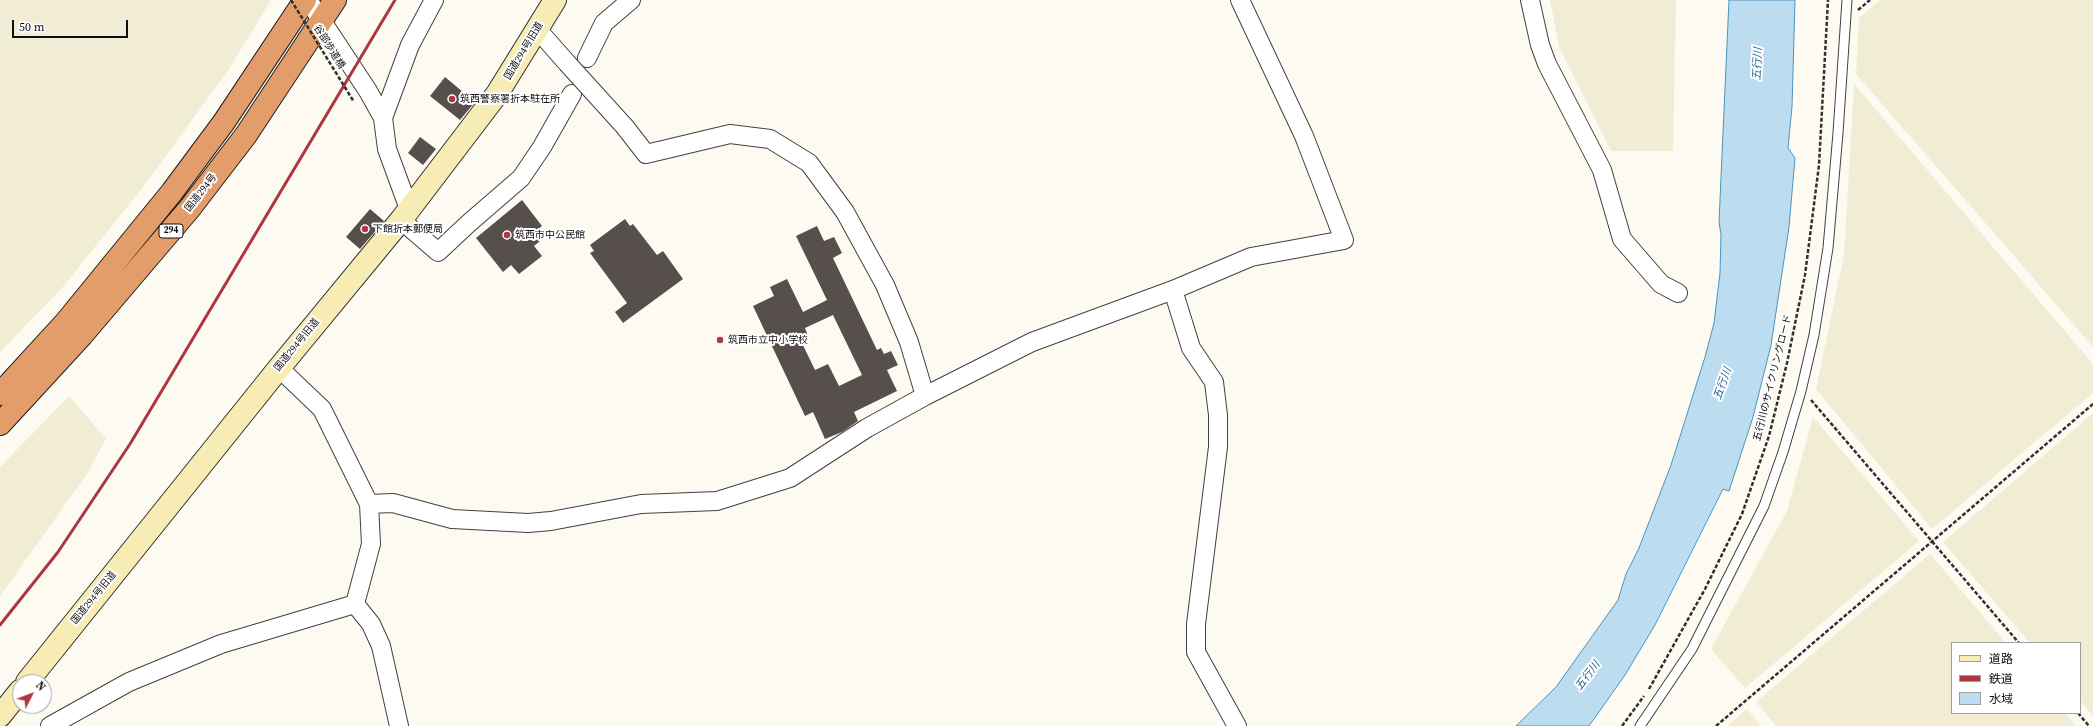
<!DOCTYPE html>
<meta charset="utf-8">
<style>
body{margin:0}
#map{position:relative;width:2093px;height:726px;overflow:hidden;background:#fdfbf1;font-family:"Source Serif 4","Noto Sans JP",serif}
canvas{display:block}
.legend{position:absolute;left:1951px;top:642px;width:130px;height:72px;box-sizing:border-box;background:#fff;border:1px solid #9f9f9f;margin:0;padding:5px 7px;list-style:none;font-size:12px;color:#0e0e0e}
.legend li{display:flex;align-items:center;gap:8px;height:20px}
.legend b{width:20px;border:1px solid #9f9f9f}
.north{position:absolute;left:12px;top:674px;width:40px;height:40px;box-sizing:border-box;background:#fff;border:1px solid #9f9f9f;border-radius:50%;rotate:48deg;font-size:11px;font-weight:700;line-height:16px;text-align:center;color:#0e0e0e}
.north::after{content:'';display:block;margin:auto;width:14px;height:18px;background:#ae3640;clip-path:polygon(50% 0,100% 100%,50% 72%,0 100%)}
.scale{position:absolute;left:12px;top:20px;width:116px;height:18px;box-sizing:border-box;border:2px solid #0e0e0e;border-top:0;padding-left:5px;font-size:12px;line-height:14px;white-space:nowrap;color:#0e0e0e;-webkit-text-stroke:3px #fff;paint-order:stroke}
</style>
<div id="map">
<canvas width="2093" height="726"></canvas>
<ul class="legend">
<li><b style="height:5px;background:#f6ecb4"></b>道路</li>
<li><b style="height:5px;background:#ae3640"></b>鉄道</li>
<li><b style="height:11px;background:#bcddef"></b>水域</li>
</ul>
<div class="north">N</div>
<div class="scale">50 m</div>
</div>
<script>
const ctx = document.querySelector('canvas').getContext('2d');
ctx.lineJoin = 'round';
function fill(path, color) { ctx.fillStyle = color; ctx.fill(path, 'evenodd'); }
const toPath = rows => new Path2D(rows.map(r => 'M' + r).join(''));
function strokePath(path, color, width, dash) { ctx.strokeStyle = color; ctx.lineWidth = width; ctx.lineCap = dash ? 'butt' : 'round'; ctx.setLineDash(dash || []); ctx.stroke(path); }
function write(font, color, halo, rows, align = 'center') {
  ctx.font = font + ' "Source Serif 4","Noto Sans JP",serif'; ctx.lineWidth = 4; ctx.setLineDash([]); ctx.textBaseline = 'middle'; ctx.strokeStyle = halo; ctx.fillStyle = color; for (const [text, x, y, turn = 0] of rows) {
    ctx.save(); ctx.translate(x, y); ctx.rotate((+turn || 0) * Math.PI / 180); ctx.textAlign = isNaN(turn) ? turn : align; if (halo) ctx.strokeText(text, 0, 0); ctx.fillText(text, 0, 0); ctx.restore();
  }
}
fill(toPath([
 [0,0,271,0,229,69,147,182,62,288,0,352],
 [1550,0,1676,0,1673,151,1611,151,1559,47],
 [1880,0,2093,0,2093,347,1856,74,1859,18],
 [1854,84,2093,364,2093,393,1932,529,1816,389,1844,255],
 [69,396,106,439,87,474,0,596,0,467],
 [2093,413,2093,716,2080,701,2080,643,2030,643,1943,542],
 [1813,417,1919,541,1745,688,1711,649,1787,511],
 [1930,554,2006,643,1952,643,1952,713,2065,713,2076,726,1776,726,1756,702],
 [1747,709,1761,726,1727,726]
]), '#f1edd4');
const water = toPath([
 [1729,0,1795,0,1792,107,1788,148,1795,158,1789,227,1771,345,1753,417,1729,491,1723,489,1655,625,1625,675,1589,726,1516,726,1556,687,1618,600,1626,574,1639,548,1671,465,1705,357,1714,323,1720,273,1721,235,1719,222,1729,0]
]);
fill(water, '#bcddef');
strokePath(water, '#4b93bd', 1);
fill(toPath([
 [445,77,475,102,460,120,430,96],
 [420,137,436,149,423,165,408,153],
 [522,200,542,226,533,233,540,241,534,246,542,256,519,274,511,265,503,272,476,238],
 [370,209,384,221,360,249,346,237],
 [625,219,630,226,633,224,657,255,663,251,683,279,623,323,615,312,627,303,590,253,594,251,590,245],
 [817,226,824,241,834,237,842,253,833,258,877,350,881,348,884,354,891,351,898,365,887,370,897,391,854,412,858,421,842,432,825,439,813,412,805,416,753,306,774,296,770,287,787,279,803,312,827,300,796,236],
 [833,315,862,375,839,386,828,364,815,370,800,339,808,336,805,328]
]), '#564f4c');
const lane = toPath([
 [1640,726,1692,649,1764,506,1783,452,1801,391,1814,335,1828,248,1838,133,1847,0]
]);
const street = toPath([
 [308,0,368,91,383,118,387,149,409,209],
 [1530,0,1540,45,1547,64,1602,170,1622,239,1661,284,1678,293],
 [537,29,567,63],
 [587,58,604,23,631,0],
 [383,118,410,45,434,0],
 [625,127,646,154,730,134,770,139,809,163,845,212,885,285,909,342,925,396],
 [401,220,438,252,469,223,521,178,542,147,572,94],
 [1173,290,1191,348,1214,382,1218,415,1218,447,1196,624,1196,652,1237,726],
 [279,368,322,409,369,504,371,544,355,604],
 [369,504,393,503,452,519,528,523,551,521,641,504,717,501,790,478,867,428,925,396,1032,342,1173,290,1251,257,1344,240,1304,136,1240,0],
 [355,604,371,624,381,646,399,726],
 [50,726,129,682,221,644,355,604]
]);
const secondary = toPath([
 [27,682,279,368,401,220,497,94,555,0],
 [0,716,20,691]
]);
const highway = toPath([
 [0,394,66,322,172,192,224,122,305,0],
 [0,424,82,335,190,208,246,135,335,0]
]);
strokePath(lane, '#414141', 11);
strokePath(street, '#414141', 20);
strokePath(secondary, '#303030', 24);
strokePath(highway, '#1f1f1f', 24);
strokePath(toPath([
 [1858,10,1870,0],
 [1811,400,2019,643],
 [1649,689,1705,589,1742,514,1769,436,1787,363,1805,275,1819,165,1828,0],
 [2078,713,2089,726],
 [1622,726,1644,696],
 [1716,726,2093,404]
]), '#303030', 2.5, [4, 2]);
strokePath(lane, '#fff', 9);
strokePath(street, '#fff', 18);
strokePath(secondary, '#f6ecb4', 22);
strokePath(highway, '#e39d6a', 22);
strokePath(toPath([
 [0,625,58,552,130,444,395,0]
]), '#ae3640', 3);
const streetBridge = toPath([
 [567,63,625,127]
]);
strokePath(streetBridge, '#414141', 20, []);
strokePath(toPath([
 [291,0,354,102]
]), '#303030', 2.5, [4, 2]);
strokePath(streetBridge, '#fff', 18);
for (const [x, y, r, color] of [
 [452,99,4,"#ae3640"],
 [365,229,4,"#ae3640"],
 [507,235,4,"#ae3640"],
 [720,340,4,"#ae3640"]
]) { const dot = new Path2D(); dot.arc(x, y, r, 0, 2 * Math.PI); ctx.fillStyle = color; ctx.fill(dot); strokePath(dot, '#fff', 1.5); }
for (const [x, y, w] of [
 [171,231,24]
]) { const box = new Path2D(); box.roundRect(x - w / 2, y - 7, w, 14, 3); ctx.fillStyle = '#fff'; ctx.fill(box); strokePath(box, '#0e0e0e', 1); }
write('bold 9px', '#0e0e0e', null, [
 ["294",171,231]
]);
write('10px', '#0e0e0e', '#fff', [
 ["谷部歩道橋",329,47,58],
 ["国道294号旧道",524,51,-59],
 ["国道294号",201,193,-52],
 ["国道294号旧道",297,345,-51],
 ["五行川のサイクリングロード",1773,378,-76],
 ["国道294号旧道",94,598,-51]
]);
write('10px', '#0e0e0e', '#fff', [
 ["筑西警察署折本駐在所",460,99],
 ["下館折本郵便局",373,229],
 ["筑西市中公民館",515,235],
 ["筑西市立中小学校",728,340]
], 'left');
write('italic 11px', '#266692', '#fff', [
 ["五行川",1758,64,-87],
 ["五行川",1723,384,-70],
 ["五行川",1588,676,-53]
]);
</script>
